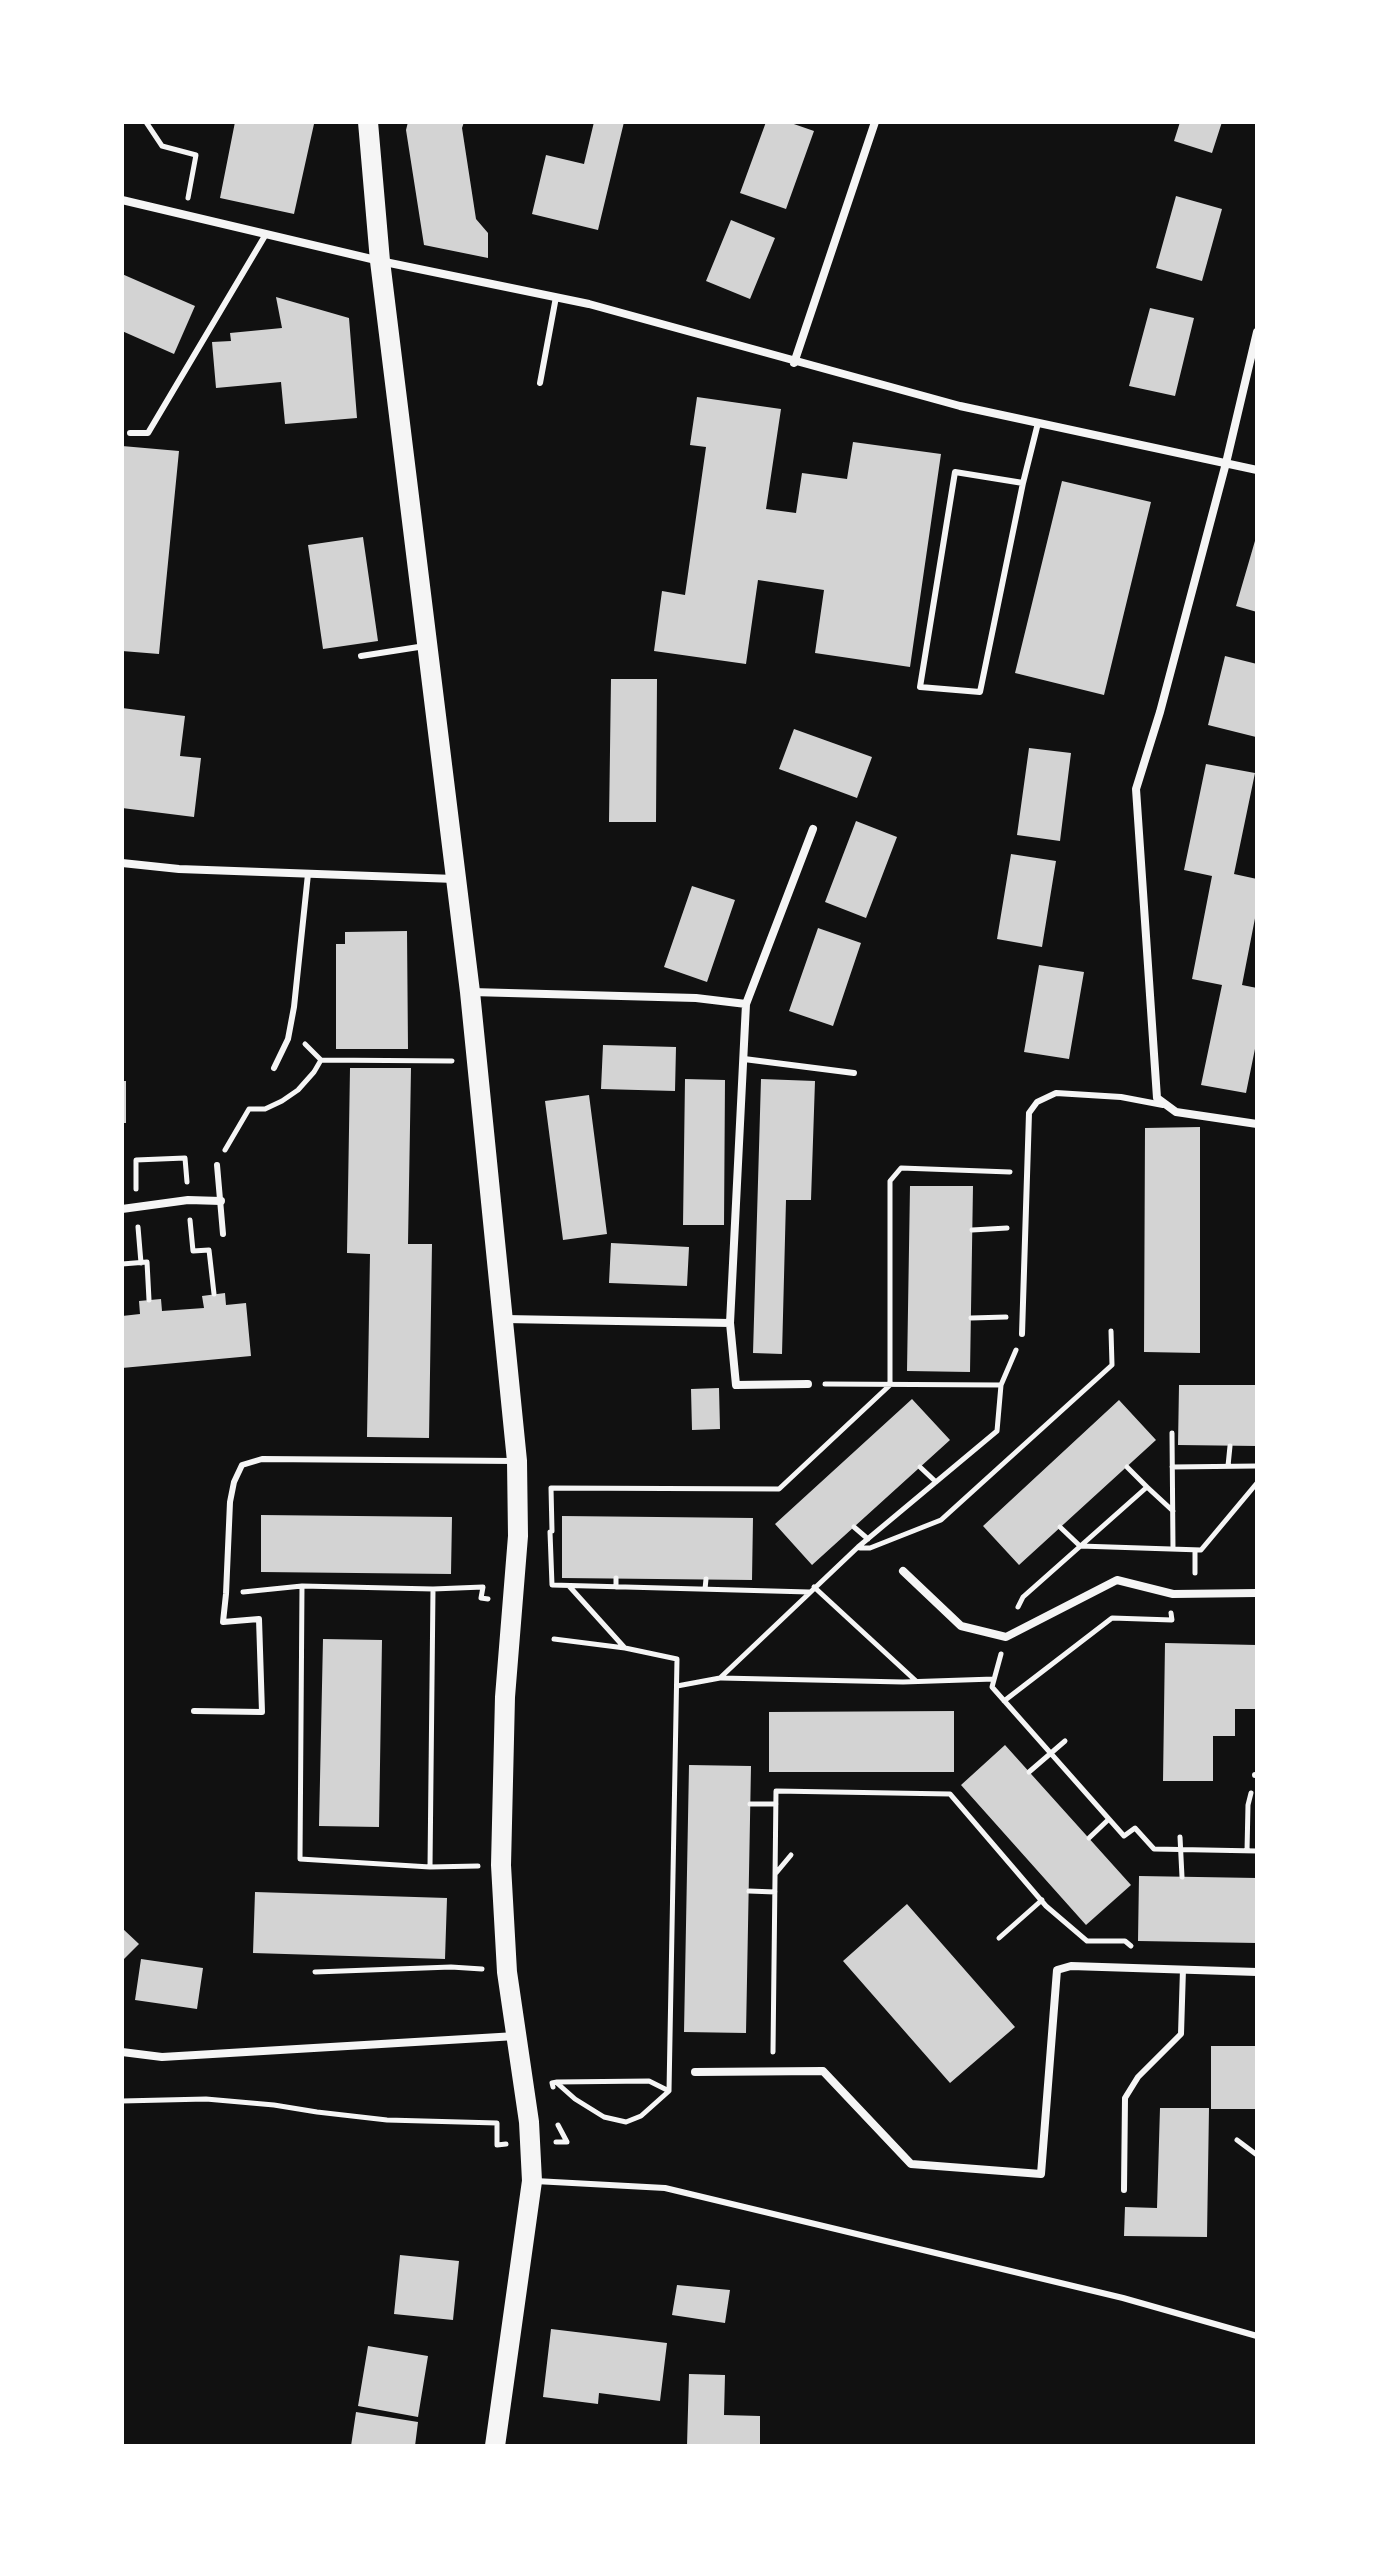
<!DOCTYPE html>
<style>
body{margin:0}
#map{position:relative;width:1379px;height:2568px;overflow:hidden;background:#111;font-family:"PT Serif",serif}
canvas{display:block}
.frame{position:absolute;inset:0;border:124px solid #fff;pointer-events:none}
</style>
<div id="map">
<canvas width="1379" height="2568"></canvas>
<div class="frame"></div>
</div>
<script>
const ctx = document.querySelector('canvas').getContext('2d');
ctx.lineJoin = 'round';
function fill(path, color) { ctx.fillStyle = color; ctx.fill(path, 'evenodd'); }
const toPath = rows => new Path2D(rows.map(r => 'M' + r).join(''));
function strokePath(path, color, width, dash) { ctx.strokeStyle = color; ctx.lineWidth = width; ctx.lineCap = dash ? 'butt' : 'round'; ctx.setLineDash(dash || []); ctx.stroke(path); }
fill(toPath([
 [235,122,314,124,294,214,220,198],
 [408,122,464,122,462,128,476,219,488,233,488,258,424,245,406,130],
 [594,122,624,122,598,230,532,214,546,155,584,164],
 [766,122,788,122,814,131,786,209,740,193],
 [1180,122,1222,122,1212,153,1174,141],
 [1176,196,1222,209,1202,281,1156,268],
 [731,220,775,238,750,299,706,281],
 [122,274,195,306,174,354,122,331],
 [276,297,349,318,357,418,285,424,281,382,216,388,212,342,231,341,230,333,282,328],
 [1150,308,1194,318,1175,396,1129,386],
 [697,397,781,409,766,509,796,513,802,473,847,479,853,442,941,454,910,667,815,653,824,590,758,580,746,664,654,651,662,591,685,595,706,447,690,445],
 [122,446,179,451,159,654,122,651],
 [1062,481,1151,502,1104,695,1015,673],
 [1257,534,1257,612,1236,606],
 [363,537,378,641,323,649,308,545],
 [1225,656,1257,664,1256,737,1208,725],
 [611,679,657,679,656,822,609,822],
 [122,708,185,716,180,756,201,758,194,817,122,808],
 [794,729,872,757,857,798,779,769],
 [1029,748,1071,753,1060,841,1017,835],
 [1206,764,1255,773,1234,874,1257,879,1257,908,1242,985,1257,988,1257,1039,1246,1093,1201,1085,1222,985,1192,979,1212,876,1184,870],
 [856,821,897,837,866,918,825,902],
 [1011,854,1056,861,1042,947,997,939],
 [692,886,735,900,707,982,664,967],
 [818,928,861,943,833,1026,789,1011],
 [407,931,408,1049,336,1049,336,944,345,944,345,932],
 [1039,965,1084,972,1069,1059,1024,1052],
 [603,1045,676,1047,675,1091,601,1089],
 [350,1068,411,1068,408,1244,432,1244,429,1438,367,1437,370,1254,347,1253],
 [685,1079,725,1080,724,1225,683,1225],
 [761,1079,815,1081,811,1200,786,1200,782,1354,753,1353],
 [122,1081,126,1081,126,1123,122,1123],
 [589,1095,607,1234,563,1240,545,1101],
 [1200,1127,1200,1353,1144,1352,1145,1128],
 [910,1186,973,1186,970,1372,907,1371],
 [611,1243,689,1247,687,1286,609,1283],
 [225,1293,226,1305,246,1303,251,1356,122,1368,122,1316,140,1314,139,1301,161,1299,162,1311,204,1308,202,1296],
 [1179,1385,1257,1385,1257,1446,1178,1445],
 [719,1388,720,1429,692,1430,691,1389],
 [912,1399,950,1440,812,1565,775,1524],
 [1119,1400,1156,1440,1019,1565,983,1526],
 [261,1515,452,1517,451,1574,261,1572],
 [562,1516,753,1518,752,1580,562,1578],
 [323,1639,382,1640,379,1827,319,1826],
 [1165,1643,1257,1645,1257,1709,1235,1709,1235,1736,1213,1736,1213,1781,1163,1781],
 [954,1711,954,1772,769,1772,769,1712],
 [1005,1745,1131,1885,1086,1925,961,1785],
 [689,1765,751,1766,746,2033,684,2032],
 [1139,1876,1257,1878,1257,1943,1138,1941],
 [255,1892,447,1898,445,1959,253,1953],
 [907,1904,1015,2027,950,2083,843,1961],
 [122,1928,139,1944,122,1961],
 [141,1959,203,1968,197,2009,135,2000],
 [1211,2046,1257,2046,1257,2109,1211,2109],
 [1160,2108,1209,2108,1207,2237,1124,2236,1125,2207,1157,2208],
 [400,2255,459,2261,453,2320,394,2314],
 [677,2285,730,2290,725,2323,672,2315],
 [551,2329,667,2343,660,2401,599,2393,598,2404,543,2397],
 [368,2346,428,2356,418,2417,358,2406],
 [689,2374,725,2375,724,2415,760,2416,760,2446,687,2446],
 [356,2412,418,2422,415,2446,351,2446]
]), '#d3d3d3');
strokePath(toPath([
 [146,122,162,146,196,155,188,198],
 [305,1044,321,1060,452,1061],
 [225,1150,249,1109,265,1109,282,1101,298,1090,314,1072,321,1060],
 [136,1189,136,1160,185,1158,187,1182],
 [190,1220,193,1251,209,1250,214,1294],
 [138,1227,141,1263],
 [972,1230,1007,1228],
 [122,1264,147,1262,149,1300],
 [971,1318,1006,1317],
 [825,1384,1001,1385],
 [1172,1433,1173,1549],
 [1228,1466,1230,1446],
 [920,1467,936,1482],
 [1127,1467,1147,1487],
 [1172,1467,1257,1466],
 [854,1527,868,1539],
 [1060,1527,1080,1546,1201,1550,1257,1483],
 [552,1531,551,1488,779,1489,890,1385,890,1181,901,1168,1010,1172],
 [550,1532,552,1585,809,1592],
 [860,1548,870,1548,941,1520,1112,1365,1111,1331],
 [1195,1550,1195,1573],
 [302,1586,300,1859,430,1867,478,1866],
 [569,1586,624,1647],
 [616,1587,616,1578],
 [814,1587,916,1681],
 [705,1589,706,1579],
 [243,1592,302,1586,433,1589,483,1587,481,1598,488,1599],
 [1018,1607,1023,1597,1147,1487,1173,1511],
 [1001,1654,992,1687,1124,1836,1135,1828,1154,1849,1257,1851],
 [721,1678,903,1682,994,1679],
 [677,1686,720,1678,858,1547,997,1431,1001,1385,1016,1350],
 [1004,1701,1112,1618,1172,1620,1171,1613],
 [1029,1772,1065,1741],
 [750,1804,776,1804],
 [1180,1837,1182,1877],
 [1089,1838,1109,1819],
 [1247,1851,1248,1805,1251,1793],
 [430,1867,433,1589],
 [776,1873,791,1855],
 [749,1891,775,1892],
 [999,1938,1042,1900],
 [315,1972,451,1967,482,1969],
 [773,2052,776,1791,950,1794,1046,1906,1087,1941,1125,1941,1131,1946],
 [557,2083,575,2099,604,2117,626,2122,641,2116,669,2091],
 [553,2087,552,2083,557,2082,649,2081,669,2091,677,1659,625,1648,554,1639],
 [122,2101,206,2099,274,2105,317,2112,387,2120,497,2123,497,2145,506,2144],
 [1237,2140,1257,2155],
 [556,2142,567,2142,558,2125]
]), '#f5f5f5', 5);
strokePath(toPath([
 [540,383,556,297],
 [130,433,148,433,266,234],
 [1023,483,955,472,920,687,980,692,1023,483,1038,423],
 [361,656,425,646],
 [744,1059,854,1073],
 [274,1068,288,1039,294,1007,308,874],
 [217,1165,223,1234],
 [1022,1334,1029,1113,1037,1102,1056,1093,1121,1097,1163,1105],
 [194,1711,262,1712,259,1619,223,1622,226,1594,230,1502,234,1482,242,1465,262,1459,514,1461],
 [1255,1775,1257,1775],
 [535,2181,665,2188,1123,2298,1257,2336],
 [1124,2190,1125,2098,1138,2077,1181,2034,1183,1969]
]), '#f5f5f5', 6);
strokePath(toPath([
 [122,200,380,261,589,304,960,406,1257,470],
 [1257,332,1226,463,1160,712,1136,789,1157,1098,1176,1112,1257,1124],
 [794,363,875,122],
 [122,863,179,869,455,879],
 [471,992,696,998,746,1004],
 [122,1209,188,1200,221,1201],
 [505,1319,730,1323,736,1385,808,1384],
 [730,1323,746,1004,813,829],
 [903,1571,961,1626,1006,1637,1117,1580,1173,1594,1257,1593],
 [122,2052,162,2057,516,2036],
 [695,2072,823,2071,911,2164,1041,2174,1057,1970,1071,1966,1257,1972]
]), '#f5f5f5', 8);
strokePath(toPath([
 [368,122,380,261,470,992,517,1461,518,1536,505,1697,501,1865,507,1972,529,2122,532,2181,495,2446]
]), '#f5f5f5', 20);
</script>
